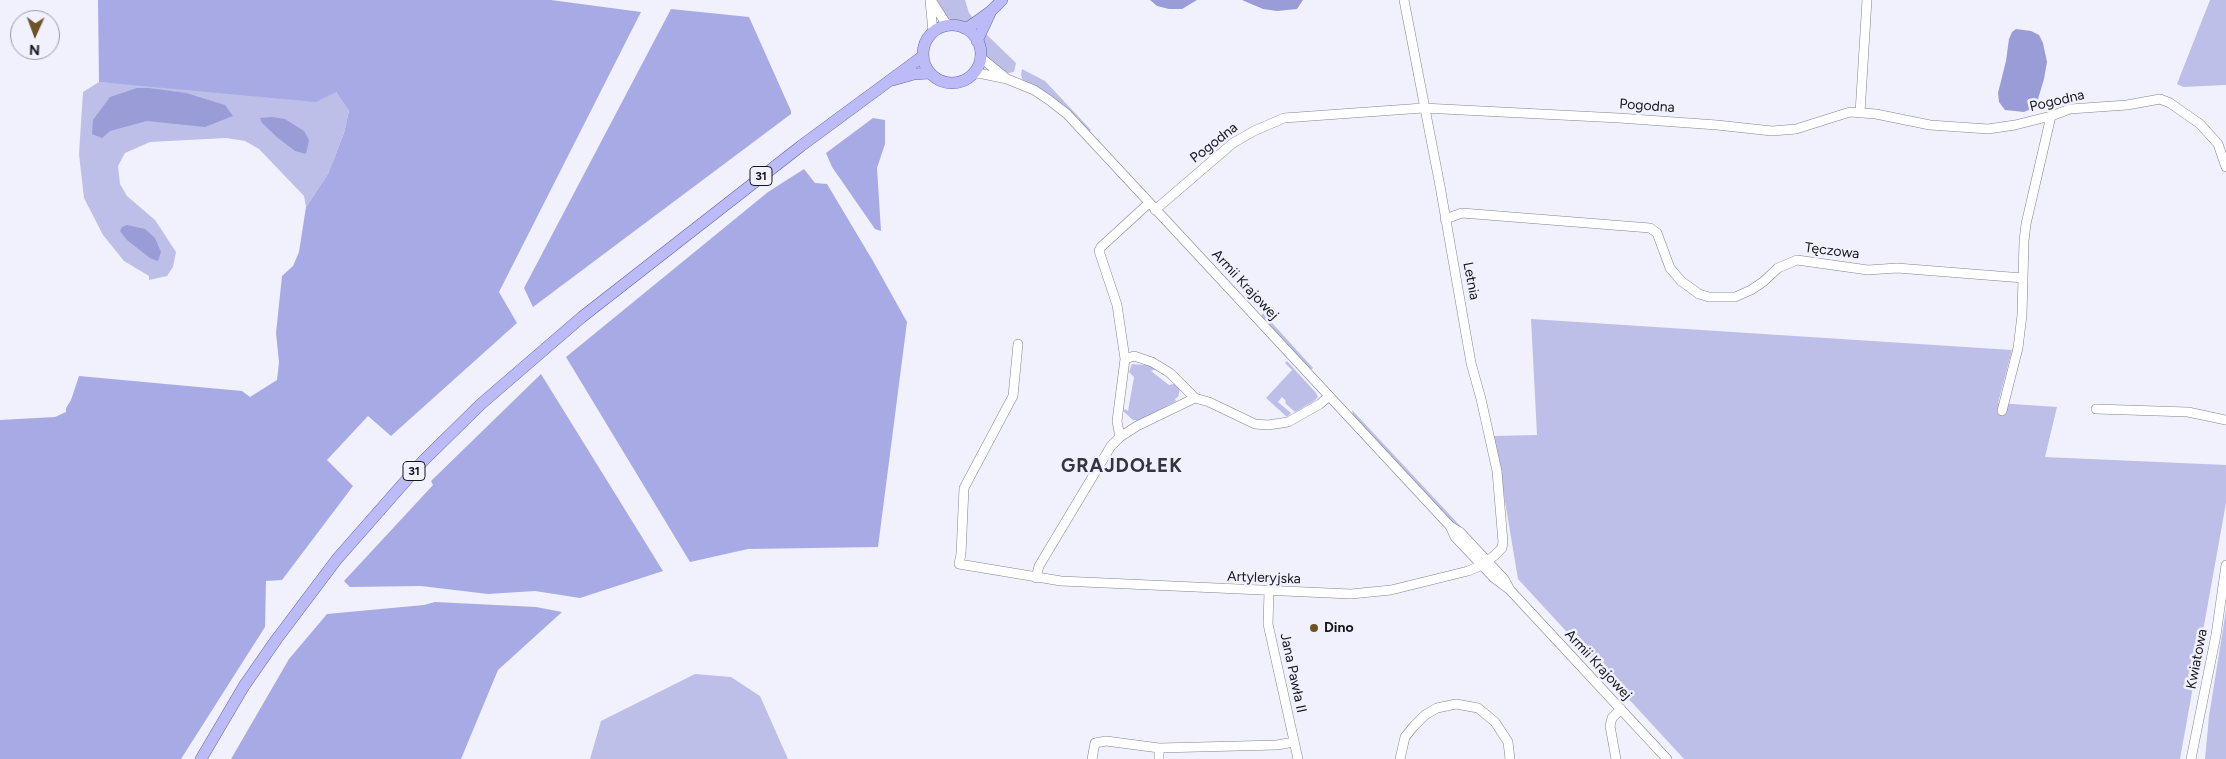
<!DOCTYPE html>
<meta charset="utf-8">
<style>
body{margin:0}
#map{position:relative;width:2226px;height:759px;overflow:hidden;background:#f0f1fd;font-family:Figtree,sans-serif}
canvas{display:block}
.north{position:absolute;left:10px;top:10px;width:50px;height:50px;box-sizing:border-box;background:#f0f1fd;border:1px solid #9899a2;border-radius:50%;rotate:182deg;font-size:14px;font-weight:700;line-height:20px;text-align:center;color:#151519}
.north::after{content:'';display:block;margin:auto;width:18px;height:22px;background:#6e5325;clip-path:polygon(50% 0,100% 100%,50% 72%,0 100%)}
</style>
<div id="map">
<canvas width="2226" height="759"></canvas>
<div class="north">N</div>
</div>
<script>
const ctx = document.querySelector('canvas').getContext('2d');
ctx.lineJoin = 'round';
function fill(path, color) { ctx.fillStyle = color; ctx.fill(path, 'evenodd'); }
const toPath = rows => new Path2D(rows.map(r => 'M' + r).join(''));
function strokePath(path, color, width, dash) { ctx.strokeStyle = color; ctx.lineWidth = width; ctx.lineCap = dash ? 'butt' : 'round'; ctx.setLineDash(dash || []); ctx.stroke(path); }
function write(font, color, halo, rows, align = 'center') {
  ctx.font = font + ' Figtree,sans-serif'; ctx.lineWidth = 5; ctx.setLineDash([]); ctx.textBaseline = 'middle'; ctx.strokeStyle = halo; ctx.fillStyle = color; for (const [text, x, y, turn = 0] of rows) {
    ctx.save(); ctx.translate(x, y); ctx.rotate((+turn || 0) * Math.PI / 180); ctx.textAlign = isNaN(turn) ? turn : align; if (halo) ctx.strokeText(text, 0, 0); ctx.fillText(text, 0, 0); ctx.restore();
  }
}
fill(toPath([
 [937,0,965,0,969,13,974,19,965,23,951,20,943,13],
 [2210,0,2226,0,2226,85,2183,87,2177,84],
 [984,32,1016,63,1014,72,1008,73,988,60,982,44],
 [1022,69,1045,81,1091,130,1089,132,1053,97,1023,81,1021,75],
 [99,82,336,92,349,111,344,133,328,174,306,207,304,196,259,149,245,141,226,138,150,142,125,153,118,166,120,184,127,196,155,220,176,252,173,267,167,276,149,280,149,276,124,261,103,235,84,198,79,154,83,92],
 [1263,313,1313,368,1312,369,1309,369,1261,317],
 [1531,319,2012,350,1998,403,2057,407,2045,457,2226,465,2226,503,2180,759,1684,759,1518,579,1494,436,1537,435],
 [1287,361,1316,393,1318,397,1314,401,1295,412,1285,403,1286,401,1282,397,1278,402,1291,413,1287,417,1266,398,1292,370,1285,363],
 [1146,363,1156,369,1151,371,1169,385,1174,384,1180,389,1178,397,1175,399,1176,401,1137,422,1136,420,1133,420,1123,411,1125,409,1128,411,1134,377,1129,372,1132,364,1144,365],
 [1352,410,1463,529,1464,532,1450,520,1353,416],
 [2226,610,2226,759,2205,759,2209,716],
 [695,674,731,677,760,696,788,759,590,759,601,721]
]), '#bdbfe8');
fill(toPath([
 [98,0,551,0,641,12,499,292,517,323,391,436,368,416,327,460,353,486,282,580,266,581,265,627,181,759,0,759,0,420,55,417,66,412,66,408,71,400,79,376,242,391,250,397,277,380,279,362,276,333,282,276,293,266,299,252,306,207,328,174,344,133,349,111,336,92,316,102,99,82],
 [671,9,749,17,791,111,791,114,533,307,524,288],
 [873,118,885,120,885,144,877,168,881,231,875,229,832,167,826,153],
 [804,169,815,183,827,184,873,261,907,322,878,547,748,549,690,562,566,357,768,192],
 [541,374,663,571,580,598,535,591,488,594,421,586,350,587,344,581,433,485,431,481],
 [435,602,536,607,562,612,498,670,461,759,231,759,289,659,327,614,424,605]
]), '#a8aae6');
fill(toPath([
 [1150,0,1197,0,1182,9,1169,9,1157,6],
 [1242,0,1303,0,1297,9,1277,11,1263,9],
 [2016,29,2031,31,2039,35,2043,43,2047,62,2044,79,2038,99,2031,109,2024,112,2005,110,1999,102,1998,93,2006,61,2009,39,2012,32],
 [137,88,149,88,186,93,225,105,233,116,205,127,147,121,110,131,102,138,92,134,93,120,110,97],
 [272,117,285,119,304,131,309,140,306,154,295,151,278,138,262,123,260,118],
 [127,225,145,229,155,238,161,252,158,261,150,258,127,240,120,231,122,227]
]), '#9a9cd7');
const minor = toPath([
 [930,0,933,32],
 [931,0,945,22,950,25],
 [980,57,1007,79],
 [972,74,983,74,1007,79,1034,90,1049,100,1067,114,1450,526,1460,532,1504,579,1510,590],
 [1860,113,1867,0],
 [1155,210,1233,143,1254,131,1284,118,1423,108,1619,118,1717,125,1772,131,1796,129,1850,112,1876,114,1930,125,1988,129,2015,125,2051,116,2070,109,2127,105,2160,99,2170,103,2200,124,2218,144,2226,167],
 [1445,219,1462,213,1650,228,1657,233,1670,268,1681,281,1699,294,1709,297,1735,297,1751,290,1763,282,1778,268,1797,260,1868,270,1897,268,2023,278],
 [1018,344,1013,396,964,488,961,554,959,564,1061,581,1351,594,1391,590,1468,571,1480,566,1494,556,1502,548,1503,542,1497,471,1481,399,1471,363,1440,186,1404,0],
 [1125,359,1134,356,1152,362,1170,373,1195,398,1209,402,1255,424,1268,425,1288,422,1320,404,1329,396],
 [2096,409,2188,412,2226,420],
 [2002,411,2018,348,2022,315,2024,241,2026,224,2051,116],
 [1120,437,1117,421,1125,359,1117,305,1099,251,1101,247,1149,203],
 [1450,526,1455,537,1494,578,1510,590,1667,759],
 [1036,578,1039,566,1111,446,1120,437,1137,426,1195,398],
 [1269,592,1268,624,1298,759],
 [1092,759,1095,743,1106,741,1159,748,1277,745,1294,742],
 [1159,759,1159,748],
 [1400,759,1405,737,1414,726,1425,715,1437,708,1456,704,1478,708,1495,722,1508,742,1510,759],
 [1616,759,1610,726,1612,718,1621,709],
 [2191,759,2216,635,2226,565]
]);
const major = toPath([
 '923 54a29 29 0 1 1 58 0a29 29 0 1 1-58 0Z',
 [964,28,969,27,990,12],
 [977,41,991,11,1002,0],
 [893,80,914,74,930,73],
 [201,759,244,686,276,640,337,559,424,460,481,404,582,317,801,146,923,56]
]);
strokePath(minor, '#82838d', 10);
strokePath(major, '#6563a5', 12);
strokePath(minor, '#fff', 9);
strokePath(major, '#bcbbf7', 11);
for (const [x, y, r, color] of [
 [1314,628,5,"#6e5325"]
]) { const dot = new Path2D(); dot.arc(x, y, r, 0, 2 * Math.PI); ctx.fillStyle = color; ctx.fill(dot); strokePath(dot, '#f0f1fd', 2); }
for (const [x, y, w] of [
 [761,176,22],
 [414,471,22]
]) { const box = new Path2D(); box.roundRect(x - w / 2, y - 9.5, w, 19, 4); ctx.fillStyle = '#f0f1fd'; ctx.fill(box); strokePath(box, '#151519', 1); }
write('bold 12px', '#151519', null, [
 ["31",761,176],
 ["31",414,471]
]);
write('14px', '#151519', '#f0f1fd', [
 ["Pogodna",2057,101,-13],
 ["Pogodna",1647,106,4],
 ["Pogodna",1214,143,-38],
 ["Tęczowa",1832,251,7],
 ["Letnia",1471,281,79],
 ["Armii Krajowej",1245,285,47],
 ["Artyleryjska",1264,578,2],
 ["Kwiatowa",2197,659,-79],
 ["Armii Krajowej",1598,665,47],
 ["Jana Pawła II",1293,673,78]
]);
write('bold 14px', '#151519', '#f0f1fd', [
 ["Dino",1324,628]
], 'left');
ctx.letterSpacing = '1px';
write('bold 19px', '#34353e', '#f0f1fd', [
 ["GRAJDOŁEK",1122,466]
]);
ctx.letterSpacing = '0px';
</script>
